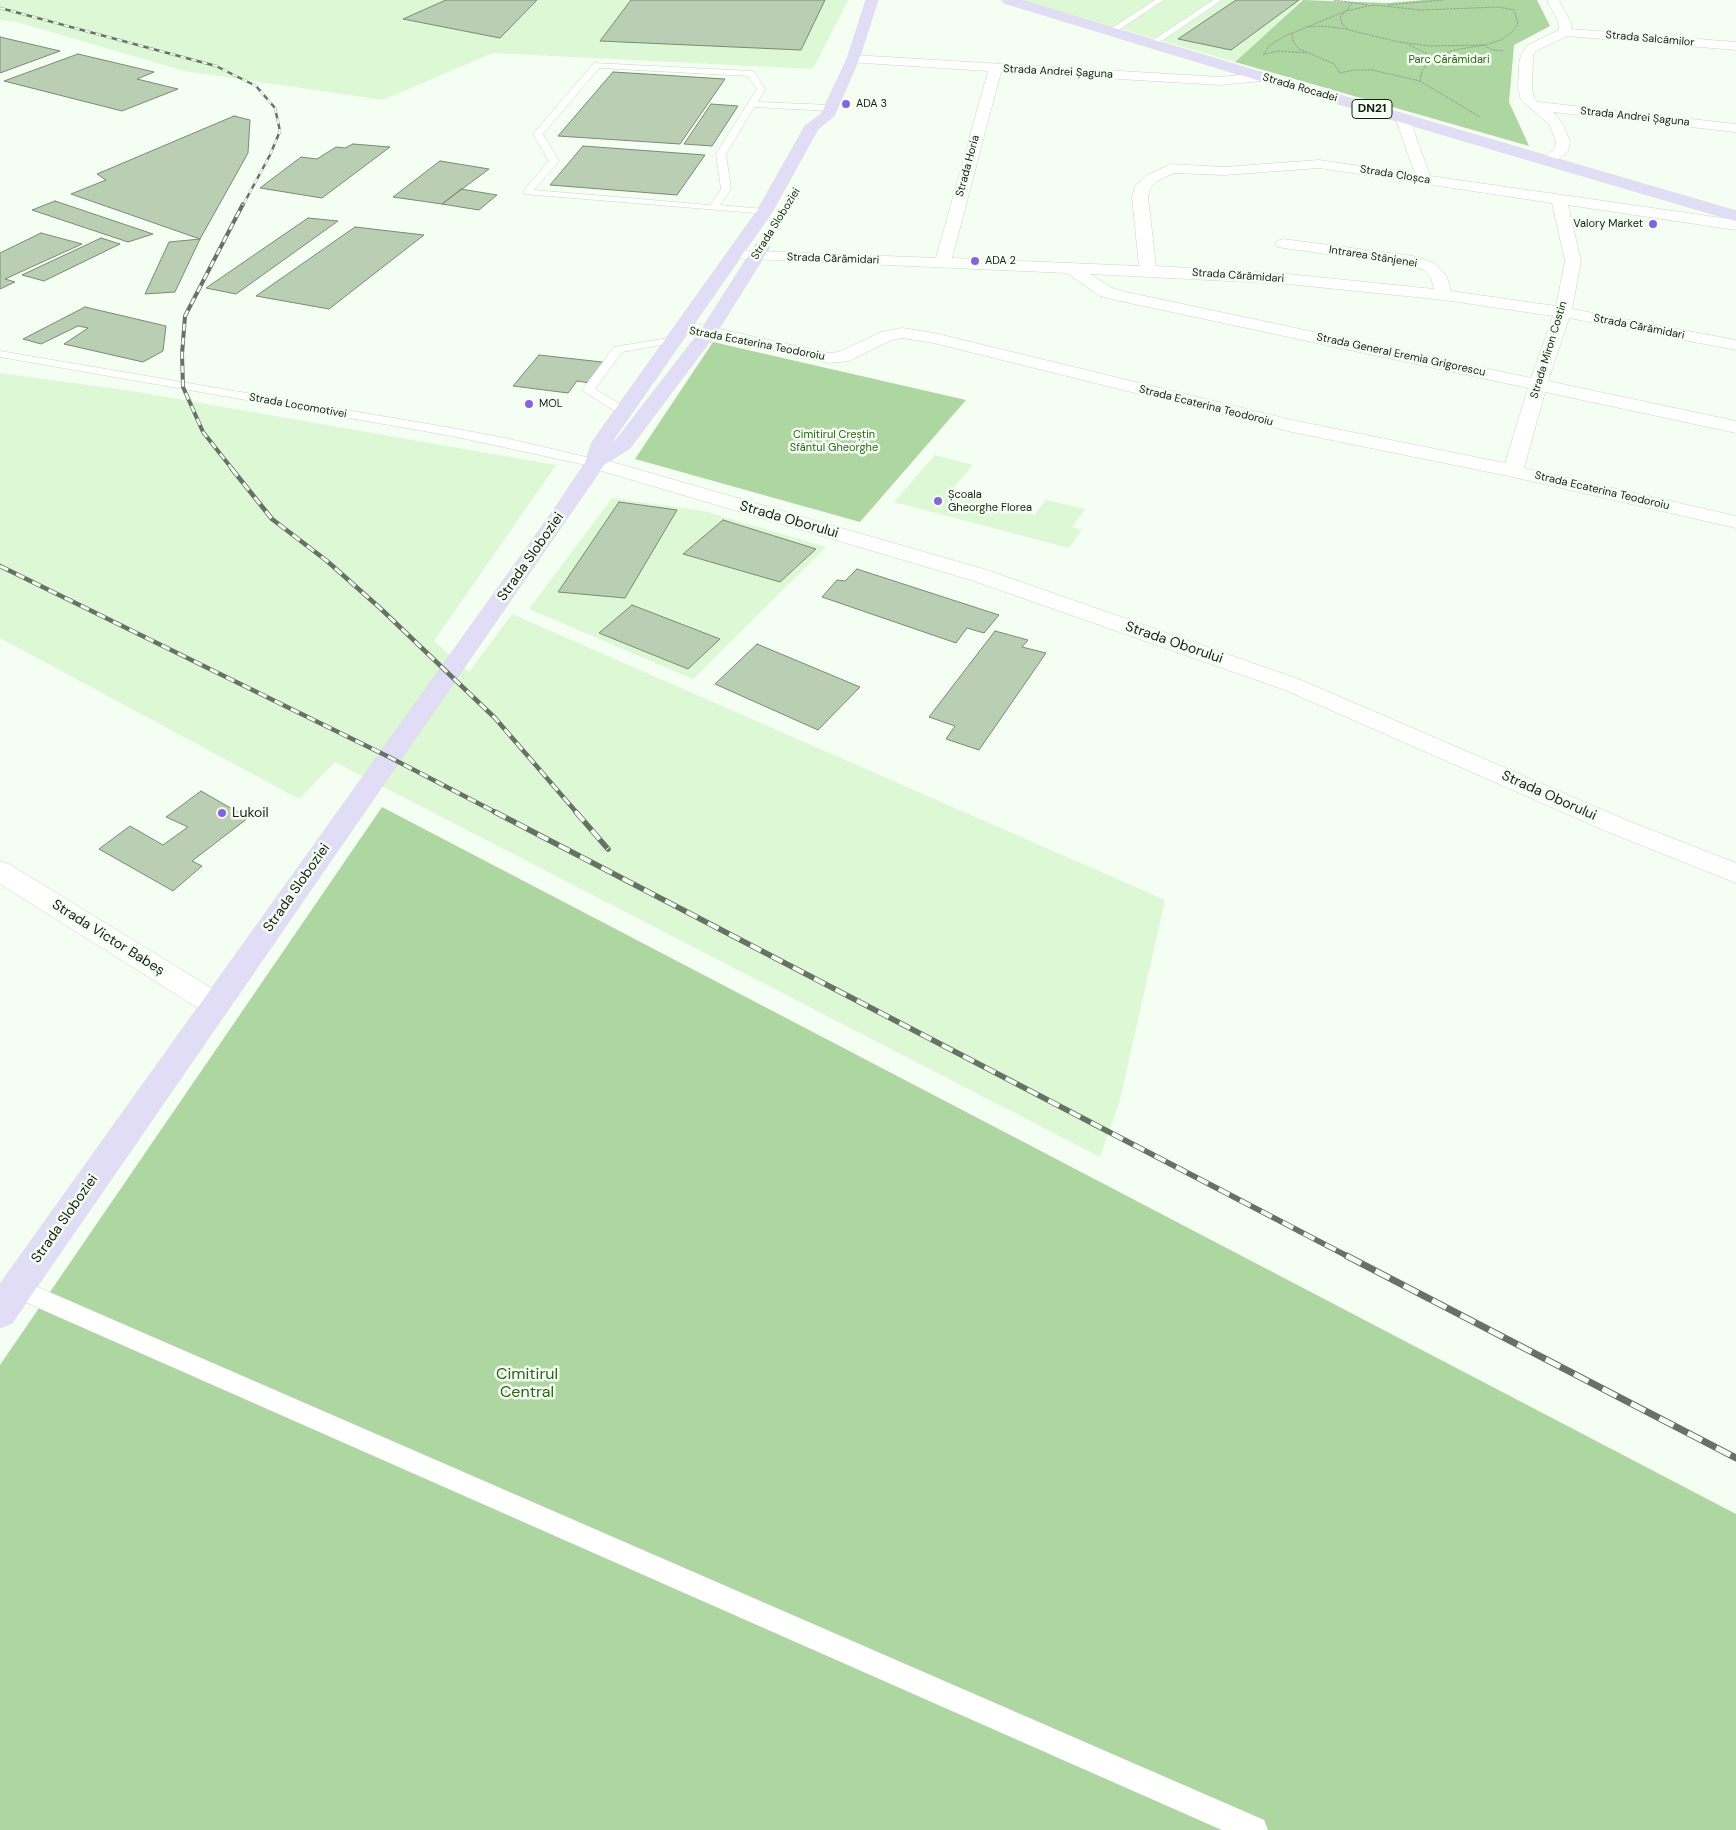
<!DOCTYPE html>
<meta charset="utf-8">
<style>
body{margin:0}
canvas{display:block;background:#f5fef2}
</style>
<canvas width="1736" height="1830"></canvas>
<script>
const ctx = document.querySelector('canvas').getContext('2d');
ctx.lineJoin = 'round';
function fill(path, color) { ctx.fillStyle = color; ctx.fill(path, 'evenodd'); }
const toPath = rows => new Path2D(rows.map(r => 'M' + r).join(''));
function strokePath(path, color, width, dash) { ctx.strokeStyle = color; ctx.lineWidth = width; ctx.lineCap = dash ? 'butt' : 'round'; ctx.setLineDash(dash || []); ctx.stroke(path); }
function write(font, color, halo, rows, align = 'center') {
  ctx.font = font + ' "DM Sans",sans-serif'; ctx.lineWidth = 5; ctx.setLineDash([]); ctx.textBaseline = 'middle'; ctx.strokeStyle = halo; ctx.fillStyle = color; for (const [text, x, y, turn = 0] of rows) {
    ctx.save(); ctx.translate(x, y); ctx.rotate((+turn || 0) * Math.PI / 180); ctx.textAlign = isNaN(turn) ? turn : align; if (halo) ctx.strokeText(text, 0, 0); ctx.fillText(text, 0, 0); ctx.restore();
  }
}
fill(toPath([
 [0,0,848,0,813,69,493,53,383,100,184,71,17,22,0,20],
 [1022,0,1302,0,1235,62],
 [0,373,132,391,556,465,434,641,469,672,512,614,1165,900,1120,1100,1100,1157,335,762,299,799,0,638],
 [935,455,973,465,949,493,1034,515,1046,500,1085,509,1072,527,1082,530,1069,548,894,502],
 [612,498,704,511,826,547,693,679,529,609]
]), '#ddf8d4');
fill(toPath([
 [1303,0,1387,3,1424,0,1537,0,1550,26,1514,45,1509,102,1529,146,1235,62],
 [713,342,966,400,860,522,635,459],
 [382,807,1736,1514,1736,1830,0,1830,0,1365]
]), '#add6a1');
const building = toPath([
 [446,0,537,0,500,38,403,19,446,0],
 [631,0,825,0,801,50,600,41,631,0],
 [1236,0,1299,0,1231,50,1178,39,1236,0],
 [0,37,60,51,0,73,0,37],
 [78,54,154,72,137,79,178,89,122,111,4,81,78,54],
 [613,72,725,79,680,144,558,136,613,72],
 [711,104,738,106,712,146,684,144,711,104],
 [234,116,250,120,248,153,200,239,71,194,106,180,97,174,234,116],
 [353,144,390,147,322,198,260,188,301,157,317,159,336,147,345,148,353,144],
 [583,146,705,155,677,195,550,185,583,146],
 [440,161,489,169,442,204,393,197,440,161],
 [461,189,497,195,479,210,442,204,461,189],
 [55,201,153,234,128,242,32,210,55,201],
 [308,218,338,221,236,294,206,288,308,218],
 [355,227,424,235,329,309,256,296,355,227],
 [41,233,82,244,5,279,15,282,0,289,0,253,41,233],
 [101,238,120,244,44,281,22,275,101,238],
 [200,239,175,292,145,294,169,242,200,239],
 [85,307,166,326,163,351,143,362,64,344,88,328,78,326,41,344,23,339,85,307],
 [539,355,611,363,596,384,577,381,568,393,513,386,539,355],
 [619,502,677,510,625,598,558,592,619,502],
 [723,520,816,549,780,582,683,554,723,520],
 [857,569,999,615,984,633,967,628,956,643,822,597,837,580,845,581,857,569],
 [632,605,720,639,688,669,599,633,632,605],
 [995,631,1028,640,1022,647,1046,653,979,750,946,739,955,726,929,717,995,631],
 [757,644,860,687,818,730,715,684,757,644],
 [201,791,248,818,192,861,202,866,173,891,99,849,130,826,163,845,188,827,166,817,201,791]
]);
fill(building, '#b9ceb2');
strokePath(building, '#788c72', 1);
const service = toPath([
 [1155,0,1164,0,1114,33,1107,31,1155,0],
 [1213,0,1222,0,1154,46,1147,44,1213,0],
 [594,63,751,71,754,72,765,89,758,102,830,105,834,108,830,111,754,107,726,154,731,189,720,205,764,209,769,212,767,214,524,194,524,190,549,161,533,134,594,63],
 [599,68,748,76,757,89,716,154,721,189,710,205,534,190,559,161,543,134,599,68],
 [674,337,680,340,678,342,622,352,595,389,627,408,629,411,627,414,619,414,582,390,614,347,674,337],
 [0,351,452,428,505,438,599,460,601,463,595,467,452,436,0,357,0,351],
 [17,1278,1264,1820,1268,1830,1222,1830,9,1295,6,1288,9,1281,17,1278]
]);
const minor = toPath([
 [1547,0,1559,0,1571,23,1571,29,1736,42,1736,50,1567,36,1536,51,1533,55,1532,89,1534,99,1538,102,1736,124,1736,132,1553,112,1562,123,1570,141,1568,151,1553,164,1543,164,1541,161,1554,149,1556,141,1549,124,1521,100,1518,89,1519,64,1521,55,1528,45,1559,30,1559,23,1547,0],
 [853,55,1220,77,1262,73,1269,77,1262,81,1220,85,1001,72,952,258,1139,266,1132,197,1135,186,1147,175,1171,164,1224,167,1319,160,1415,174,1395,117,1402,113,1409,117,1430,176,1736,220,1736,230,1568,205,1581,261,1572,309,1736,340,1736,350,1569,318,1548,381,1736,421,1736,433,1545,392,1524,468,1736,516,1736,528,1513,477,1292,432,934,343,902,338,892,340,849,361,828,363,697,334,676,333,673,329,676,325,697,324,828,353,839,352,881,332,902,328,934,333,1292,420,1505,463,1528,388,1120,301,1100,296,1067,273,729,258,727,255,729,252,735,250,936,258,988,71,848,62,847,59,848,56,853,55],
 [1319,168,1552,203,1565,261,1556,306,1451,291,1447,277,1435,263,1413,256,1283,239,1277,241,1275,244,1277,247,1411,266,1423,269,1431,278,1434,289,1288,274,1156,266,1148,197,1150,188,1157,181,1174,173,1224,175,1319,168],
 [1090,274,1288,284,1444,300,1553,316,1531,378,1126,292,1112,288,1090,274],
 [595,457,987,570,1301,680,1626,820,1736,863,1736,883,1608,832,1285,690,971,580,588,467,585,463,588,459,595,457],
 [0,861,9,864,226,997,231,1005,226,1013,216,1016,206,1013,0,884,0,861]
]);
const primary = toPath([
 [866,0,878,0,859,59,834,116,818,129,772,212,611,443,616,440,701,330,756,244,768,244,770,247,717,332,630,448,604,465,12,1323,0,1328,0,1284,555,508,585,463,592,442,757,211,805,126,821,114,847,59,866,0],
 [1002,0,1021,0,1267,74,1736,211,1736,221,1257,80,1004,3,1002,0]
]);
strokePath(service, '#c4dabd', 1);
strokePath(minor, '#c4dabd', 1);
strokePath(primary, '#dadbd9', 1);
strokePath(toPath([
 [1334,0,1368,5],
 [1373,5,1421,10,1499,7,1514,10,1518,24,1512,32,1501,40,1484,45,1430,46,1399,42,1349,30,1342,24,1340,17,1346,11,1373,5],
 [1388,5,1443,0],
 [1307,27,1320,26,1348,29],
 [1292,33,1293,41,1299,49,1307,52],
 [1409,45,1426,53,1431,58],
 [1484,45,1492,50,1504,51],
 [1264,54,1279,51,1309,53,1334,64,1340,73],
 [1263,55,1270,45,1285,36,1346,11,1352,3],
 [1340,73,1354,70,1372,70,1420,81,1480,117],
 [1420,81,1422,71,1431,59,1454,50,1484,45]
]), '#969e93', 1, [2.5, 1]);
fill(service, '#fff');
fill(minor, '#fff');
fill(primary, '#e2ddf6');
const railFar4 = toPath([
 [0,8,216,66,256,86,275,108,280,131,270,155,243,205]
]);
const railFar3 = toPath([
 [233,470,203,432,183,387,182,354,185,316,243,204]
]);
const railFar2 = toPath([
 [232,469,272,519,327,561,380,608,495,718,577,813],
 [0,566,389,757,497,813]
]);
const railFar1 = toPath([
 [495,812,1349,1257],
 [576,812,608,849]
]);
const rail = toPath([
 [1347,1256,1736,1458]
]);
strokePath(railFar4, '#687166', 2.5);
strokePath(railFar3, '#687166', 4);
strokePath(railFar2, '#687166', 4.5);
strokePath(railFar1, '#687166', 5.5);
strokePath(rail, '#687166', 7);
strokePath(railFar4, '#f5fef2', 2, [5.5]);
strokePath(railFar3, '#f5fef2', 2.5, [7]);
strokePath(railFar2, '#f5fef2', 3, [9]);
strokePath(railFar1, '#f5fef2', 4, [12]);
strokePath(rail, '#f5fef2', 5, [16]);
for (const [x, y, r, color] of [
 [846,104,5,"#8764df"],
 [1653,224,5,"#8764df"],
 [975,261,5,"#8764df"],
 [529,404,5,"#8764df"],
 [938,501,5,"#8764df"],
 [222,813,5,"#8764df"]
]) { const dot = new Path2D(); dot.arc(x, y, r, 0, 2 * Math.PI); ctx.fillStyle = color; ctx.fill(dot); strokePath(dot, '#f5fef2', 2); }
write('11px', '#161e14', '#f5fef2', [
 ["Strada Salcâmilor",1650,39,5],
 ["Strada Andrei Șaguna",1058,72,3],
 ["Strada Rocadei",1300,88,16],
 ["Strada Andrei Șaguna",1635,117,6],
 ["Strada Horia",968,166,-75],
 ["Strada Cloșca",1395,175,9],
 ["Strada Sloboziei",776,224,-58],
 ["Intrarea Stânjenei",1373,257,9],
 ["Strada Cărămidari",833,259,2],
 ["Strada Cărămidari",1238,276,4],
 ["Strada Cărămidari",1639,327,11],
 ["Strada Ecaterina Teodoroiu",757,344,11],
 ["Strada Miron Costin",1549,350,-73],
 ["Strada General Eremia Grigorescu",1401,355,12],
 ["Strada Locomotivei",298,406,10],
 ["Strada Ecaterina Teodoroiu",1206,406,14],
 ["Strada Ecaterina Teodoroiu",1602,491,13]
]);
write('11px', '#2d6318', '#f5fef2', [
 ["Parc Cărămidari",1449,60],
 ["Cimitirul Creștin",834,435],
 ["Sfântul Gheorghe",834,448]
]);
write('11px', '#161e14', '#f5fef2', [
 ["ADA 3",856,104],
 ["Valory Market",1643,224,"right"],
 ["ADA 2",985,261],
 ["MOL",539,404],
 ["Școala",948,495],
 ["Gheorghe Florea",948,508]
], 'left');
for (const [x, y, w] of [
 [1372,109,40]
]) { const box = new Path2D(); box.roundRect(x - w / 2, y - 9.5, w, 19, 4); ctx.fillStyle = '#f5fef2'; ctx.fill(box); strokePath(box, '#161e14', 1); }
write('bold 12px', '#161e14', null, [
 ["DN21",1372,109]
]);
write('14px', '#161e14', '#f5fef2', [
 ["Strada Oborului",789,520,16],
 ["Strada Sloboziei",531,557,-55],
 ["Strada Oborului",1174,643,19],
 ["Strada Oborului",1549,796,24],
 ["Strada Sloboziei",297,888,-55],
 ["Strada Victor Babeș",108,938,32],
 ["Strada Sloboziei",65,1219,-55]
]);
write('14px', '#161e14', '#f5fef2', [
 ["Lukoil",232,813]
], 'left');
write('16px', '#2d6318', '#f5fef2', [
 ["Cimitirul",527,1375],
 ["Central",527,1393]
]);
</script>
